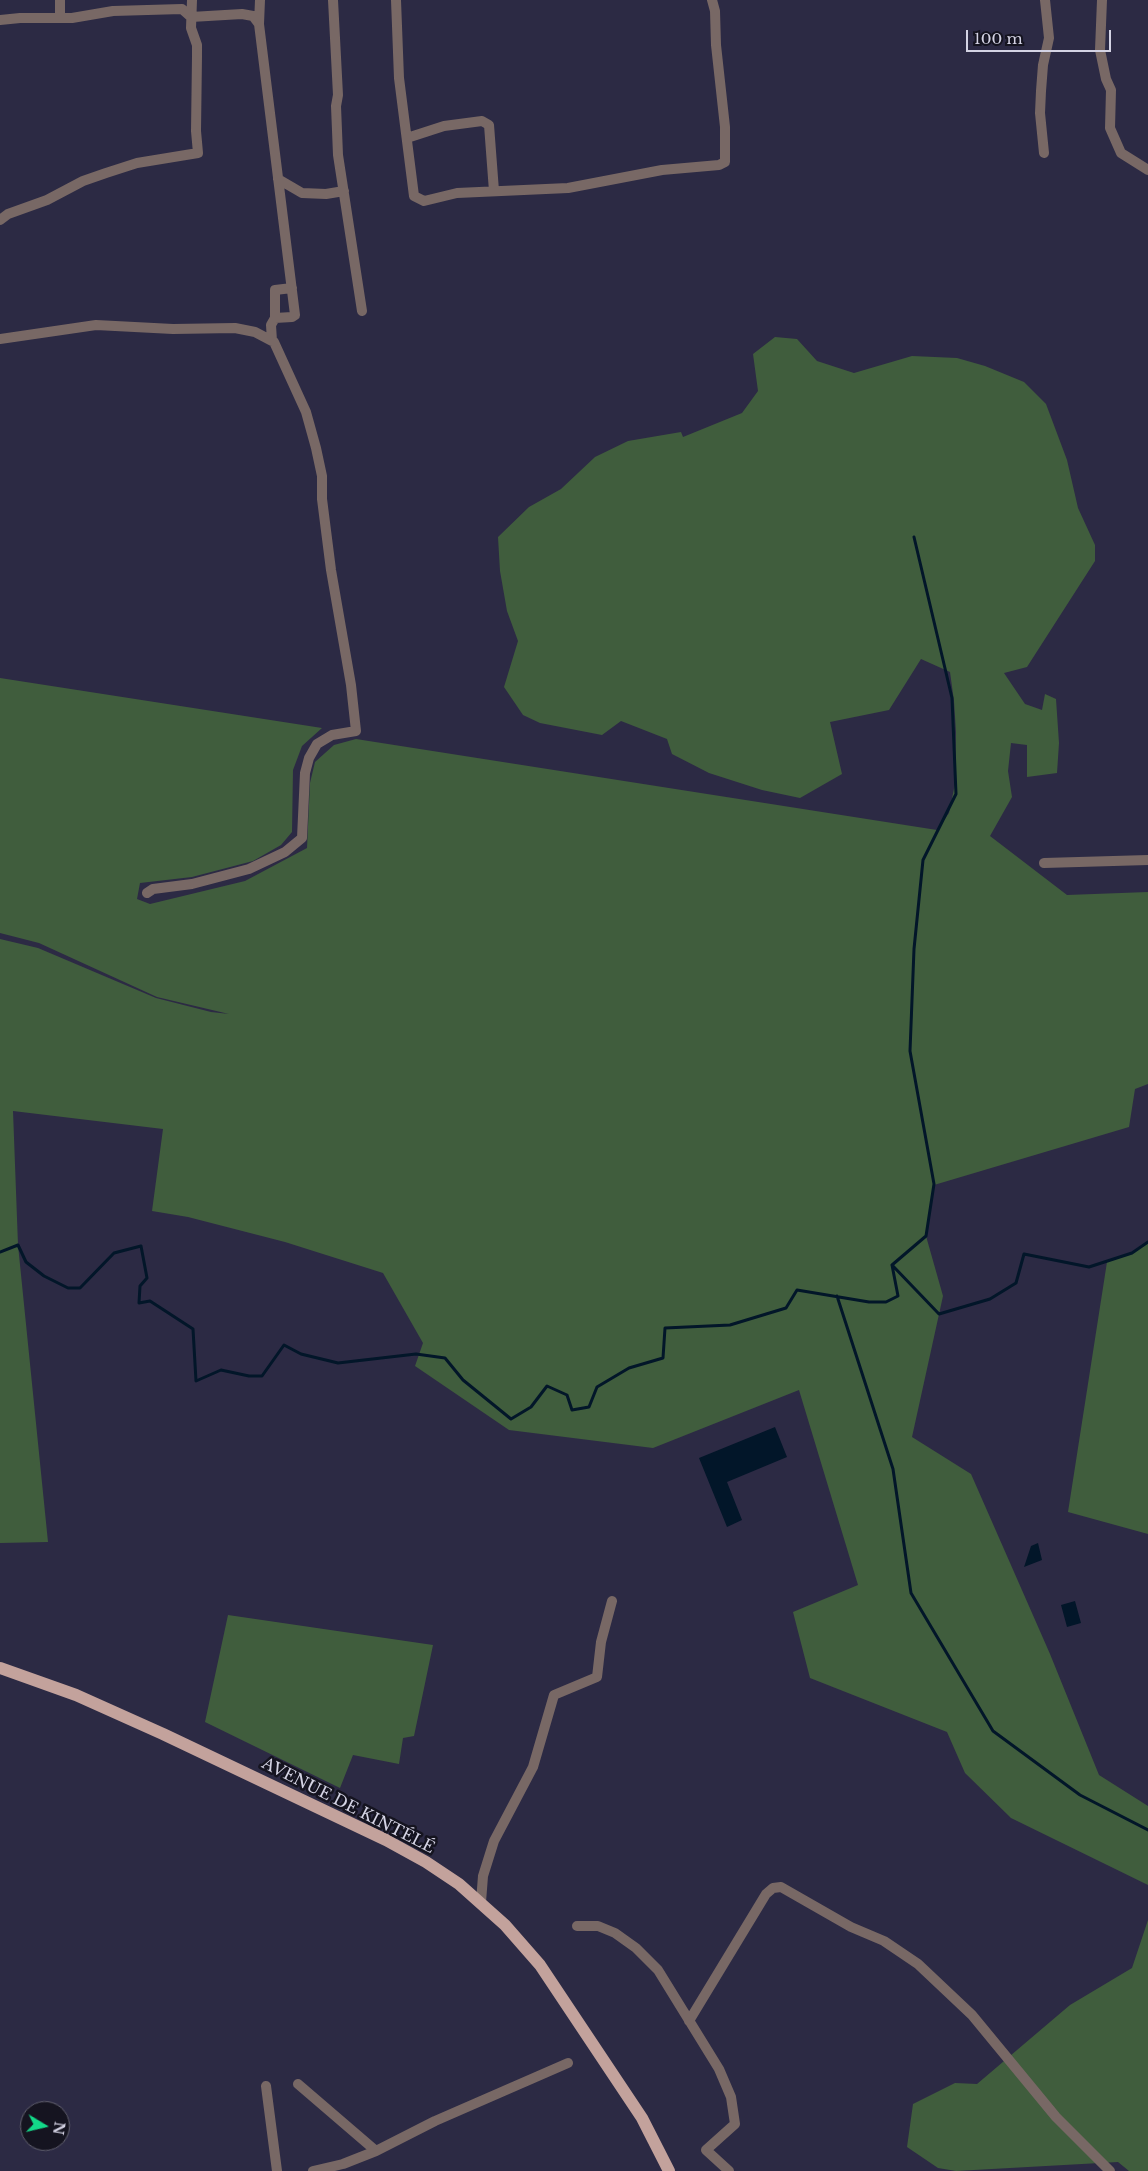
<!DOCTYPE html>
<meta charset="utf-8">
<style>
body{margin:0}
#map{position:relative;width:1148px;height:2171px;overflow:hidden;background:#2c2a44;font-family:"Libre Baskerville",serif}
canvas{display:block}
.north{position:absolute;left:20px;top:2101px;width:50px;height:50px;box-sizing:border-box;background:#151420;border:1px solid #61606e;border-radius:50%;rotate:99deg;font-size:14px;font-weight:700;line-height:20px;text-align:center;color:#d4d3e4}
.north::after{content:'';display:block;margin:auto;width:18px;height:22px;background:#13d989;clip-path:polygon(50% 0,100% 100%,50% 72%,0 100%)}
.scale{position:absolute;left:966px;top:30px;width:145px;height:22px;box-sizing:border-box;border:2px solid #d4d3e4;border-top:0;padding-left:6px;font-size:15px;line-height:18px;white-space:nowrap;color:#d4d3e4;-webkit-text-stroke:4px #151420;paint-order:stroke}
</style>
<div id="map">
<canvas width="1148" height="2171"></canvas>
<div class="north">N</div>
<div class="scale">100 m</div>
</div>
<script>
const ctx = document.querySelector('canvas').getContext('2d');
ctx.lineJoin = 'round';
function fill(path, color) { ctx.fillStyle = color; ctx.fill(path, 'evenodd'); }
const toPath = rows => new Path2D(rows.map(r => 'M' + r).join(''));
function strokePath(path, color, width, dash) { ctx.strokeStyle = color; ctx.lineWidth = width; ctx.lineCap = dash ? 'butt' : 'round'; ctx.setLineDash(dash || []); ctx.stroke(path); }
function write(font, color, halo, rows, align = 'center') {
  ctx.font = font + ' "Libre Baskerville",serif'; ctx.lineWidth = 5; ctx.setLineDash([]); ctx.textBaseline = 'middle'; ctx.strokeStyle = halo; ctx.fillStyle = color; for (const [text, x, y, turn = 0] of rows) {
    ctx.save(); ctx.translate(x, y); ctx.rotate((+turn || 0) * Math.PI / 180); ctx.textAlign = isNaN(turn) ? turn : align; if (halo) ctx.strokeText(text, 0, 0); ctx.fillText(text, 0, 0); ctx.restore();
  }
}
fill(toPath([
 [775,337,797,339,817,361,854,373,912,356,957,358,985,366,1024,382,1046,404,1067,460,1078,508,1095,545,1095,561,1027,667,1004,673,1025,704,1042,710,1045,694,1056,699,1059,743,1057,773,1027,777,1027,745,1011,743,1008,771,1012,797,990,836,1067,895,1148,892,1148,1084,1135,1089,1129,1127,934,1185,926,1236,943,1296,912,1437,971,1474,1050,1654,1099,1775,1148,1806,1148,1885,1011,1818,965,1773,947,1732,810,1678,793,1612,858,1585,799,1390,653,1448,509,1430,415,1366,423,1343,383,1273,285,1242,188,1217,152,1211,163,1129,13,1111,18,1245,48,1542,0,1543,0,939,38,948,156,998,211,1012,229,1014,157,997,39,943,0,933,0,678,322,728,302,746,293,770,292,832,281,845,253,861,192,877,140,883,137,899,150,904,245,881,307,848,310,783,315,762,334,745,356,739,937,830,949,813,955,784,956,732,954,701,950,672,921,659,889,710,830,722,842,774,800,798,762,790,709,773,672,754,667,739,621,721,602,735,540,723,523,715,504,687,518,641,507,611,500,571,498,537,529,507,561,489,595,457,628,441,681,432,683,437,742,413,758,391,753,354],
 [1148,1243,1148,1534,1068,1512,1107,1262,1133,1253],
 [228,1615,433,1645,414,1736,403,1738,399,1764,353,1755,340,1788,205,1722],
 [1148,1920,1148,2171,1129,2171,1118,2162,956,2171,938,2168,907,2147,913,2104,955,2083,977,2084,1070,2005,1132,1968]
]), '#405d3d');
fill(toPath([
 [775,1427,787,1457,727,1482,742,1520,727,1527,699,1458],
 [1038,1543,1042,1560,1024,1567,1031,1546],
 [1075,1601,1081,1623,1067,1627,1061,1605]
]), '#021629');
strokePath(toPath([
 [0,1252,18,1245,26,1262,44,1276,68,1288,80,1288,114,1253,141,1246,147,1278,140,1286,139,1303,150,1301,193,1329,196,1381,221,1370,249,1376,262,1376,284,1345,301,1354,338,1363,416,1354,445,1358,463,1380,511,1419,531,1407,547,1386,567,1395,572,1410,589,1407,597,1387,629,1368,663,1358,665,1328,730,1325,786,1308,797,1290,869,1302,886,1302,898,1296,892,1265,939,1314,990,1299,1016,1283,1024,1254,1089,1267,1132,1253,1148,1242],
 [892,1265,926,1236,934,1184,910,1051,914,949,923,860,956,794,952,698,914,537],
 [837,1296,893,1469,911,1593,993,1731,1080,1795,1148,1830]
]), '#021629', 3);
strokePath(toPath([
 [260,0,259,24,295,315,292,317,275,318,271,325,272,341],
 [333,0,338,95,336,106,338,155,362,311],
 [396,0,399,78,414,196,424,201,457,193,568,188,662,170,719,165,725,162,725,127,716,45,715,11,712,0],
 [1102,0,1100,50,1106,79,1111,90,1110,128,1121,153,1148,170],
 [60,18,60,0],
 [0,20,20,18,72,18,113,11,182,9,191,17,242,14,253,16,259,24],
 [407,138,444,126,482,121,489,125,494,191],
 [1044,153,1040,113,1041,91,1043,65,1049,38,1045,0],
 [278,179,302,193,326,194,344,191],
 [0,220,8,214,47,200,83,181,106,173,137,163,198,153,196,131,197,56,197,45,191,28,192,0],
 [275,318,275,290,292,288],
 [0,339,96,325,173,329,235,328,255,332,274,342,306,412,316,448,322,476,322,499,331,570,351,685,356,731,332,735,317,744,309,758,305,773,302,838,285,852,249,869,192,884,153,889,147,893],
 [1044,863,1148,860],
 [481,1902,483,1876,494,1841,533,1767,554,1695,597,1677,601,1642,612,1601],
 [577,1926,598,1926,615,1933,636,1948,658,1970,719,2069,731,2097,735,2124,706,2150,729,2171],
 [689,2021,766,1894,773,1888,781,1887,851,1927,884,1941,918,1964,972,2015,1056,2117,1110,2171],
 [298,2084,376,2151],
 [266,2086,277,2171],
 [313,2171,343,2164,376,2151,435,2121,568,2063]
]), '#786865', 10);
strokePath(toPath([
 [0,1668,76,1695,163,1734,386,1840,426,1862,459,1884,505,1925,540,1965,642,2118,669,2171]
]), '#c3a29c', 12);
write('16px', '#d4d3e4', '#151420', [
 ["AVENUE DE KINTÉLÉ",348,1806,27]
]);
</script>
